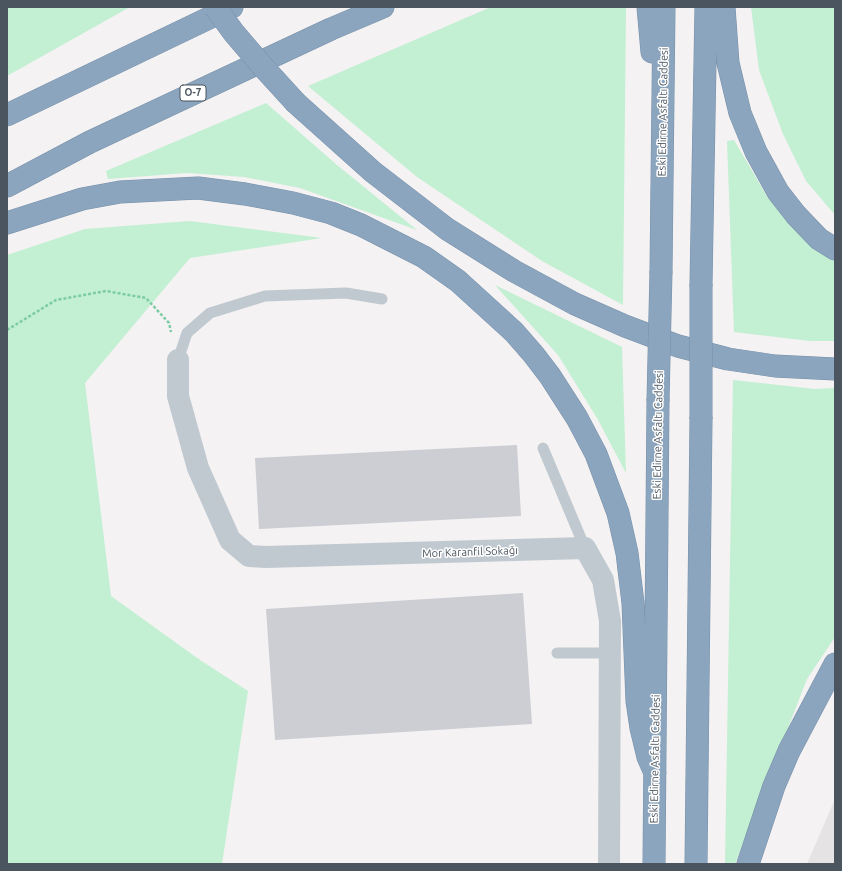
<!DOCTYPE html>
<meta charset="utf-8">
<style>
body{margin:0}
#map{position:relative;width:842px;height:871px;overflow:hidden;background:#f4f2f2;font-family:Ubuntu,sans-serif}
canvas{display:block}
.frame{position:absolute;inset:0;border:8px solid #4a555f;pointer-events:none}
</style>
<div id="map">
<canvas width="842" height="871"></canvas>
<div class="frame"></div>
</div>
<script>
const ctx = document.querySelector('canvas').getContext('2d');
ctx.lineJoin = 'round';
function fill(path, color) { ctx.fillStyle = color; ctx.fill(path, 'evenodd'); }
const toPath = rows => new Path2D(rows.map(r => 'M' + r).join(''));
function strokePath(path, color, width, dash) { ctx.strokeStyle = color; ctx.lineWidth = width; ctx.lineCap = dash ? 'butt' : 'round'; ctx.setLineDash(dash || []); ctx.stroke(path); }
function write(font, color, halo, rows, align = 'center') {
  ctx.font = font + ' Ubuntu,sans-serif'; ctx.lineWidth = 3; ctx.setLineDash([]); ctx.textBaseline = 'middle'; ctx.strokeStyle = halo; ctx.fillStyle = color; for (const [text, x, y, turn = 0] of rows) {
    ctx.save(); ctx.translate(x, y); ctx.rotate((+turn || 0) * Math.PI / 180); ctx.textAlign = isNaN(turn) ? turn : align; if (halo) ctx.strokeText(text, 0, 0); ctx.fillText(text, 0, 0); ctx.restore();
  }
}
fill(toPath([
 [835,799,835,864,807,864]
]), '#e5e3e4');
fill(toPath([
 [7,7,130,7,7,76],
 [491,7,626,7,623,305,542,261,417,177,308,86],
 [751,7,835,7,835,215,806,181,783,134,759,70],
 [266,103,337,165,417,230,300,188,244,177,187,173,108,179,106,171],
 [734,140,768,198,812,245,835,261,835,341,810,341,734,332,727,141],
 [190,221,322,238,190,258,85,383,111,596,200,660,248,691,222,864,7,864,7,255,85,229],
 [495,285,622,347,626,473,597,418,558,355],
 [733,380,815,389,835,388,835,637,807,679,735,864,725,864]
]), '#c3efd3');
fill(toPath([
 [517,445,521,516,259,529,255,458],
 [523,593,532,724,275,740,266,609]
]), '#ccced4');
const highway = toPath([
 [648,7,652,52],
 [724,7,728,63,740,113,756,152,778,192,796,215,819,239,835,249],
 [296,103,373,172,447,229,514,271,575,304,625,326,678,346,728,359,775,366,835,369],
 [7,115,232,7],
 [7,186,90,142,331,29,383,7],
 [7,223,82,199,120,192,198,188,245,194,293,203,331,213,361,225,424,257,458,281,514,332,534,355,550,376,577,418,596,454,618,513,627,553,633,603,637,701,641,728,648,757,655,773],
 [661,271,664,7],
 [701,284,706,7],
 [654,864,658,401],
 [696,864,701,419],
 [748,864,774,786,789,751,835,664]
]);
strokePath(highway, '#7790aa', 23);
strokePath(toPath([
 [7,330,56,300,106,291,146,298,169,323,171,332]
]), '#7ccca3', 2.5, [3, 2]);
strokePath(toPath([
 [178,360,187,333,210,313,265,296,346,293,382,299],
 [543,448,585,548],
 [557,653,610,653]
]), '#c0c9d0', 11);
strokePath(toPath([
 [178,360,178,396,198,468,230,540,249,556,266,557,585,548,603,580,610,621,609,864]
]), '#c0c9d0', 22);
strokePath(highway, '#8ca5be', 22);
const highwayBridge = toPath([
 [215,7,234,33,264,68,296,103],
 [658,401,661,271],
 [701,419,701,284]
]);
strokePath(highwayBridge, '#7790aa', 23, []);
strokePath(highwayBridge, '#8ca5be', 22);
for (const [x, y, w] of [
 [193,93,26]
]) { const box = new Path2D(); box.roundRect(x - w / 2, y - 8, w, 16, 3); ctx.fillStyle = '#fff'; ctx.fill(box); strokePath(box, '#4a555f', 1); }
write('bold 10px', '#4a555f', null, [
 ["O-7",193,93]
]);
write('11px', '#4a555f', '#fff', [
 ["Eski Edirne Asfaltı Caddesi",663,112,-89],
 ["Eski Edirne Asfaltı Caddesi",658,435,-89],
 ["Mor Karanfil Sokağı",470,552,-2],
 ["Eski Edirne Asfaltı Caddesi",655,759,-89]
]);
</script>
